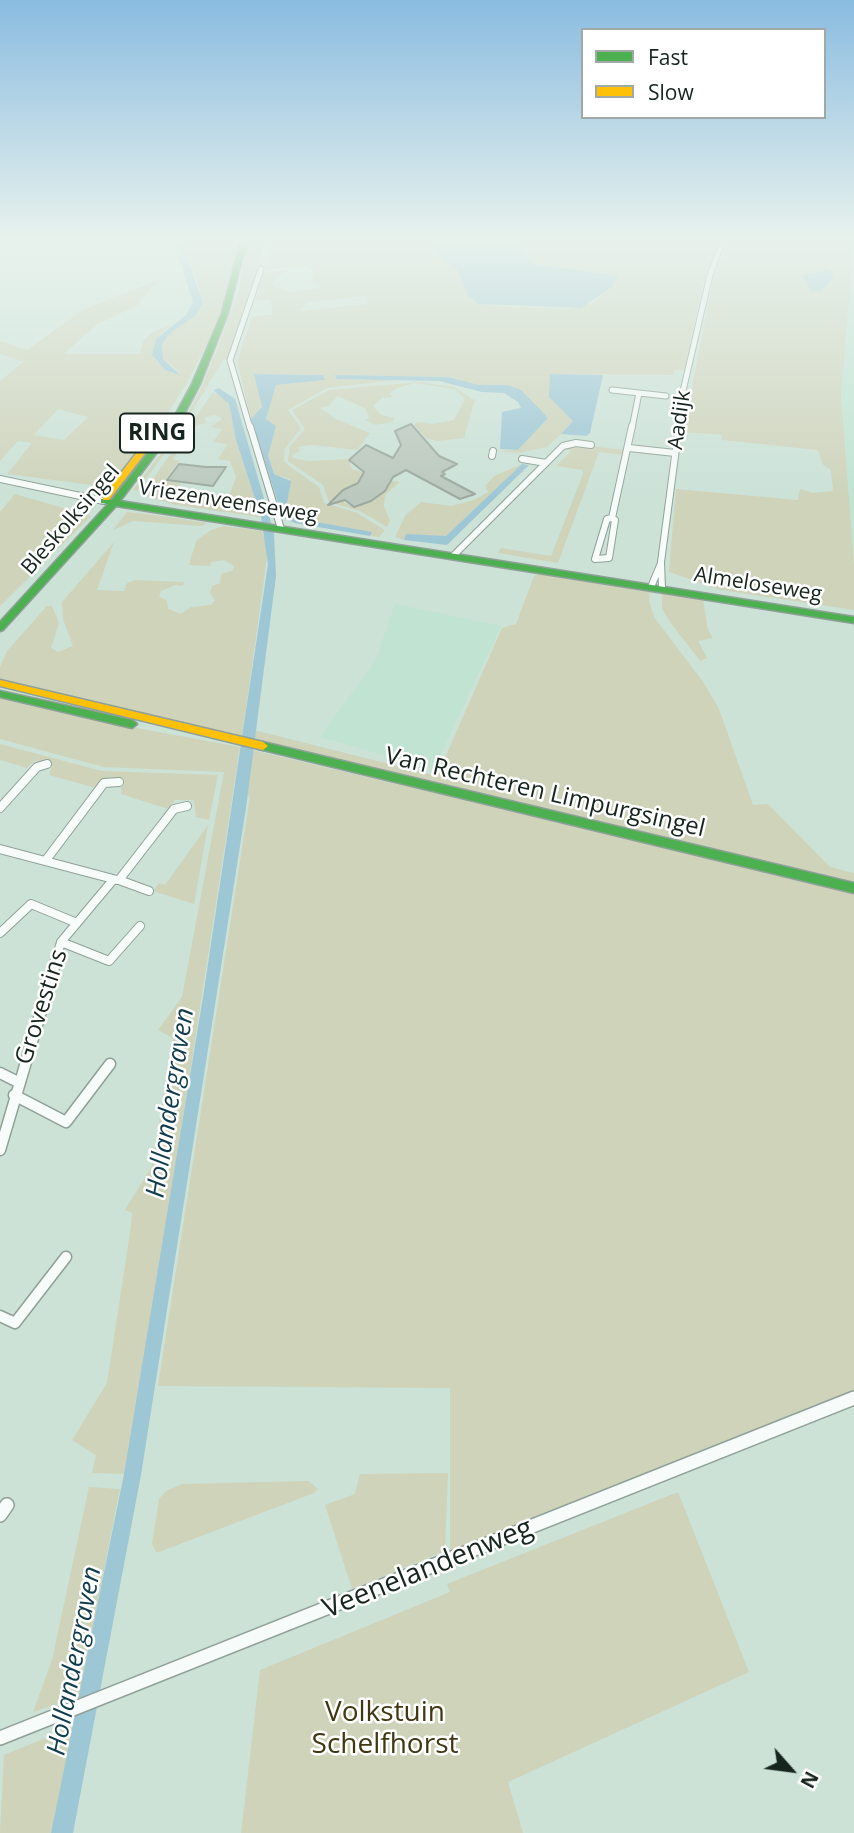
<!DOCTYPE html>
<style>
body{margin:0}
#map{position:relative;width:854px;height:1833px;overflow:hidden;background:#cce2d7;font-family:"Open Sans",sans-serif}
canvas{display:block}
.legend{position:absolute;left:581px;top:28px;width:245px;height:91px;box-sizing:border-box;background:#fff;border:2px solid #a2a8a5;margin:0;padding:9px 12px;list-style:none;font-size:21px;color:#16251e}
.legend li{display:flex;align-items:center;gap:14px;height:35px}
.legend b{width:35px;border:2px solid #a2a8a5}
.north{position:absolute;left:756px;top:1735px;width:70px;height:70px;-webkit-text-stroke:5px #fff;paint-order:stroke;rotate:118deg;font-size:19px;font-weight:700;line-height:28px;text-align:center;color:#16251e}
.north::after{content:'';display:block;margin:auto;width:24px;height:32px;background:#16251e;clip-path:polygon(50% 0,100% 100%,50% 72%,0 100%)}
</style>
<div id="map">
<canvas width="854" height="1833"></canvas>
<ul class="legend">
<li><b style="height:9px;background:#4caf50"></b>Fast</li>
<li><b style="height:9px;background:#ffc107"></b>Slow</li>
</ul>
<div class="north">N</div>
</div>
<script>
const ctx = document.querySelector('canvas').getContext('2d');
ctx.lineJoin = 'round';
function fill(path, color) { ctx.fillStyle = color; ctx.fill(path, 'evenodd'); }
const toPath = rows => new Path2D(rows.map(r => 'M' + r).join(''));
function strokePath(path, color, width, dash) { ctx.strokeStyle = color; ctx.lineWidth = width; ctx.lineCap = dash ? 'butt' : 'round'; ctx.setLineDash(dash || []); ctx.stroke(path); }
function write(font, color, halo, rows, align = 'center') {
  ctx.font = font + ' "Open Sans",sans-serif'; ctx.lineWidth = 5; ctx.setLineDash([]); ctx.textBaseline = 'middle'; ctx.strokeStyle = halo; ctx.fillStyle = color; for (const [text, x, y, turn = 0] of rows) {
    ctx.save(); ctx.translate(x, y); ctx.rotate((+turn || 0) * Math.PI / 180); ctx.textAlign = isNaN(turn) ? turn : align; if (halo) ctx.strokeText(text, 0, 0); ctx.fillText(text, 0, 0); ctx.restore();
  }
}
fill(toPath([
 [851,268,854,268,854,564,841,396],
 [395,604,501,626,434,769,320,737,375,661]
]), '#c0e3d2');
fill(toPath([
 [181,240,240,240,235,271,216,326,187,383,158,429,108,487,7,474,32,443,18,441,0,461,0,381,23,362,0,354,0,341,27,350,83,310,158,280,138,305,96,325,64,354,140,354,143,341,152,332,172,325,160,334,156,362,180,372,163,359,162,345,168,335,201,308,200,290],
 [58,409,88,417,64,440,34,435],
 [248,240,263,240,262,251,228,359,223,360,178,435,137,491,133,490,179,430,203,385,239,291],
 [271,240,430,240,436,253,457,270,471,299,492,306,570,309,593,302,612,287,619,276,534,264,513,240,718,240,703,284,684,371,675,370,673,375,551,374,565,412,574,422,547,447,517,453,497,451,518,450,548,418,508,385,479,385,448,377,336,375,337,379,395,380,327,388,288,410,301,428,284,450,284,462,319,487,324,503,355,512,385,530,379,537,370,536,371,532,305,520,306,515,290,508,287,503,290,479,274,474,268,454,275,426,265,419,276,385,324,380,323,375,254,374,262,407,251,419,237,361,252,317,273,314,270,300,256,301,263,272,291,270,277,276,272,283,275,287,291,292,320,288,318,282,313,281,313,270,307,266,264,270],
 [366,296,368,304,300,311,308,302],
 [728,240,854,240,841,395,854,564,854,610,721,590,669,572,676,489,798,500,800,489,813,493,833,491,831,470,823,465,818,450,722,440,722,435,683,432,712,284],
 [419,382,454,387,477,402,474,402,464,438,438,441,426,438,414,425,417,422,432,424,454,420,465,399,455,389,415,383,397,388,389,394,394,397,382,398,373,406,381,415,394,418,392,422,375,425,365,420,369,418,366,409,338,396,328,406,320,408,336,419,370,433,357,450,312,445,298,447,300,451,292,455,293,458,308,461,349,459,352,469,370,474,334,497,353,507,377,498,387,488,390,483,388,480,400,482,385,495,384,506,390,521,387,527,360,511,329,502,323,485,288,461,290,446,305,429,292,410,329,390],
 [213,392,226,399,229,404,236,440,261,517,176,505,142,495],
 [214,415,221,417,221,420,210,427,222,429,213,442,228,444,218,459,230,461,236,477,228,499,223,502,218,501,219,496,174,493,181,483,165,480,179,461,173,459,197,425,207,423,204,418],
 [581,445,626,450,625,455,599,452,558,563,498,553,501,548,551,556,583,474,582,470,556,466,571,451,566,449],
 [522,464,446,536,404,540,395,537,405,516,421,502,451,506,474,500,488,492,485,486,494,476],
 [15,494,91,516,0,606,0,512],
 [127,512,155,515,207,523,202,526,133,521,113,530],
 [224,526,262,531,268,551,242,737,0,679,0,667,7,651,47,606,52,606,59,623,51,648,58,652,73,646,63,619,62,602,114,542,97,590,124,591,127,583,135,580,184,582,183,586,175,585,161,591,159,596,167,601,168,609,181,614,191,607,211,605,215,600,210,593,212,586,220,583,221,574,232,571,234,566,224,560,211,562,210,566,189,565,196,541,211,530],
 [539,574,650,592,649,600,654,617,704,683,719,709,753,805,768,804,830,867,854,873,854,883,253,740,254,730,437,776,502,628,516,624,534,576],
 [662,593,703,600,708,630,713,638,698,641,707,658,700,661,670,622,662,608],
 [0,697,99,721,240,747,172,1190,124,1474,92,1473,96,1455,72,1440,107,1383,131,1226,132,1213,125,1210,152,1166,173,1038,158,1030,182,997,224,772,104,767,0,739],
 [0,744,102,771,218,775,209,820,196,817,194,800,175,800,168,809,121,794,122,780,96,788,49,775,53,762,34,761,27,768,0,760],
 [252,750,854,892,854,1391,450,1552,450,1388,158,1386,250,797,247,796],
 [208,825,194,904,153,891,159,883,165,885],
 [448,1473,445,1551,352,1589,325,1505,355,1494,360,1474],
 [309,1481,318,1489,314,1493,159,1552,156,1552,152,1544,159,1499,166,1491,182,1484],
 [89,1487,120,1489,79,1697,33,1712,52,1660],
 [678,1492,749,1672,508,1782,523,1833,241,1833,260,1670,450,1592,447,1584],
 [73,1727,51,1833,0,1833,4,1755]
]), '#ced3ba');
fill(toPath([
 [173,240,181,240,203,303,197,314,168,335,162,345,163,359,180,375,165,370,152,355,156,339,186,315,193,302],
 [430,240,513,240,534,264,619,276,612,287,581,308,479,304,468,296,457,270,436,253],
 [827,270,833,274,833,279,820,292,812,292,802,275],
 [254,374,323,375,325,380,276,385,266,419,276,426,268,455,274,474,291,481,287,503,290,508,306,516,305,520,372,532,370,536,295,523,283,518,251,419,262,407],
 [550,374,603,375,590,433,586,436,561,434,573,421,549,397],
 [335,375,448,377,479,385,508,385,521,390,548,418,518,450,500,449,502,412,521,408,518,402,504,393,482,392,439,381,337,379],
 [219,388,235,399,274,533,276,576,246,808,141,1475,73,1833,51,1833,124,1474,203,997,268,564,261,517,236,440,229,404,213,390],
 [522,464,529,465,447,545,404,540,406,534,446,536]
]), '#9ec7d5');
const building = toPath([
 [411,424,439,456,457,464,442,472,445,474,441,476,475,494,460,499,406,470,393,477,385,491,371,501,354,507,345,500,328,505,343,490,358,483,364,472,349,460,366,445,393,458,401,445,395,431,411,424],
 [179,464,206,467,226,467,213,486,167,480,179,464]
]);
fill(building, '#bbc8bd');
strokePath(building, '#9ca99e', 2);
const streetFar4 = toPath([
 [612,390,639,393],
 [250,428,230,360,261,269],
 [632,428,639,393,666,396],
 [678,428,683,391,710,275,723,240]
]);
const streetFar3 = toPath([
 [250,426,281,529],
 [629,448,675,453],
 [492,456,493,451],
 [522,459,546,463],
 [0,479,104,501],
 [612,518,615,520,609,558,595,559,607,519,612,518],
 [612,518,632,426],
 [453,556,563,446,576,443,591,445],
 [651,587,661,563],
 [662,588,661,562,679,426]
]);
const streetFar2 = toPath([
 [0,808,37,767,47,764],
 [0,849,117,880],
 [46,860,104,783,119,782],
 [149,891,119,880,174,809,187,806],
 [0,933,31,904,77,923],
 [61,942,109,961,140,926],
 [54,966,61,942,113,880]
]);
const streetFar1 = toPath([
 [0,1073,18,1082],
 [14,1095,66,1122,110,1064],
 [0,1150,55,964],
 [0,1316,15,1323,66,1257]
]);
const street = toPath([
 [0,1515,7,1505],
 [0,1738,854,1398]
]);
const fast = toPath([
 [241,240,247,240,228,313,200,384,180,422,120,501,854,617,854,623,116,506,3,630,0,631,0,622,108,504,101,503,101,499,112,500,172,421,192,384,222,313,241,240],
 [0,691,132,720,137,724,132,728,0,697,0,691],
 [263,742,854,883,854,893,259,749,258,746,259,743,263,742]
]);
const slow = toPath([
 [159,424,166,426,109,500,103,500,103,496,159,424],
 [0,680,263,742,268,746,263,750,0,686,0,680]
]);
strokePath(streetFar4, '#8fa098', 7);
strokePath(streetFar3, '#8fa098', 8);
strokePath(streetFar2, '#8fa098', 10);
strokePath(streetFar1, '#8fa098', 13);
strokePath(street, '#8fa098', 16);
strokePath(fast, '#8fa098', 3);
strokePath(slow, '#8fa098', 3);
strokePath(streetFar4, '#f7fbf9', 5);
strokePath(streetFar3, '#f7fbf9', 6);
strokePath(streetFar2, '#f7fbf9', 8);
strokePath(streetFar1, '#f7fbf9', 10);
strokePath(street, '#f7fbf9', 13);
fill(fast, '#4caf50');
fill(slow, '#ffc107');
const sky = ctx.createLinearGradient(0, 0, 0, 497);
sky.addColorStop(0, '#8abce0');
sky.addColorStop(0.48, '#e8f2ed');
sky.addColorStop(1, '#e8f2ed00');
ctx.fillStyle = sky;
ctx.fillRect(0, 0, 854, 497);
write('21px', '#16251e', '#fff', [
 ["Aadijk",680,420,-82],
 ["Vriezenveenseweg",228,502,9],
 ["Bleskolksingel",71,520,-49],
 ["Almeloseweg",758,585,9]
]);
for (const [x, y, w] of [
 [157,433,74]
]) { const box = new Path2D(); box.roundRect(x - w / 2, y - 19.5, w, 39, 5); ctx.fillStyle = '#fff'; ctx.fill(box); strokePath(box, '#16251e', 2); }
write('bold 23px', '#16251e', null, [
 ["RING",157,433]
]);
write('24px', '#16251e', '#fff', [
 ["Van Rechteren Limpurgsingel",545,793,13],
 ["Grovestins",42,1007,-72]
]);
write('italic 26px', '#113c4e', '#fff', [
 ["Hollandergraven",171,1103,-81],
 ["Hollandergraven",75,1661,-79]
]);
write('28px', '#16251e', '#fff', [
 ["Veenelandenweg",428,1569,-22]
]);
write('28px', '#403812', '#fff', [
 ["Volkstuin",385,1713],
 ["Schelfhorst",385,1745]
]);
</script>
